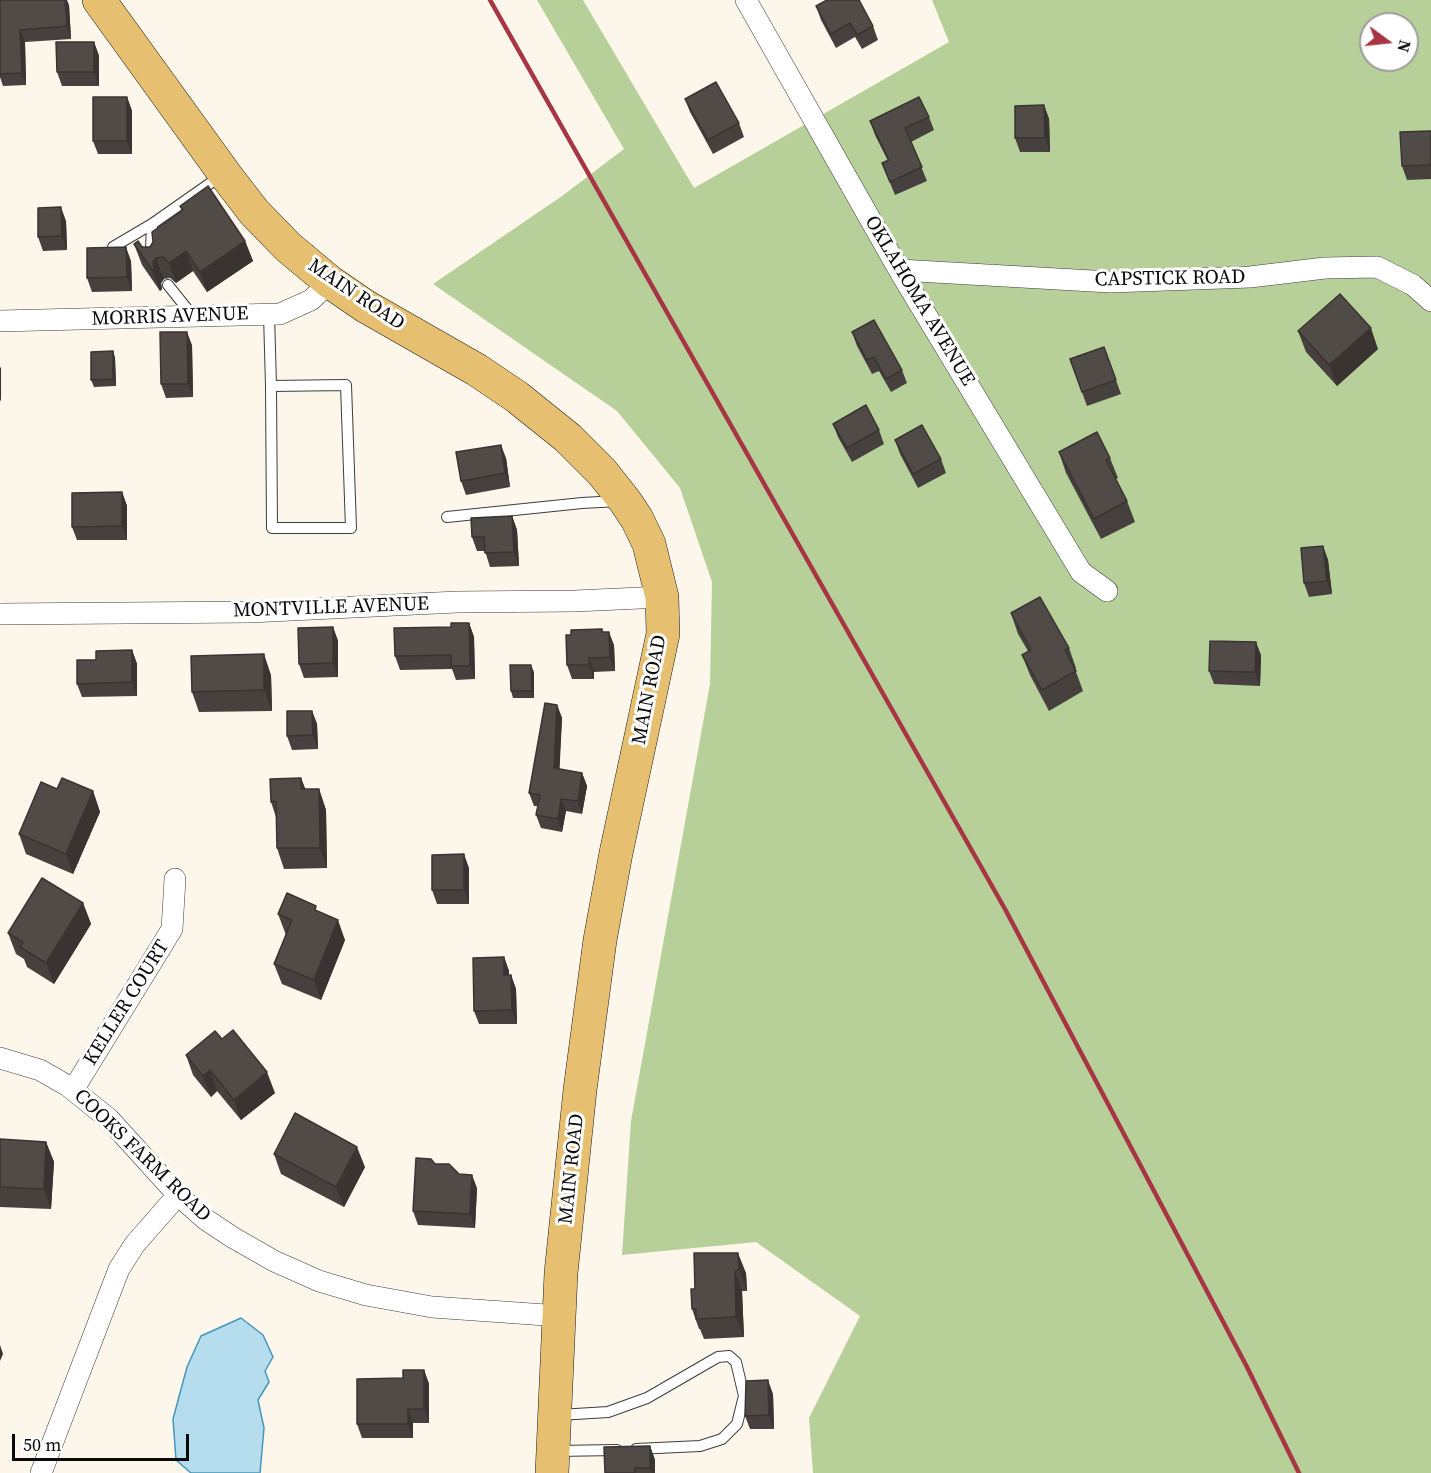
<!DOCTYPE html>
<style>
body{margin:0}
#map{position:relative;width:1431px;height:1473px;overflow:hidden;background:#fcf7ea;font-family:"Source Serif 4",serif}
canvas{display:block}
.north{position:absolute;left:1359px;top:12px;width:60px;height:60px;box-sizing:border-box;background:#fff;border:2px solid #9d9d9d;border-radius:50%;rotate:105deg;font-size:16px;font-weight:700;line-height:24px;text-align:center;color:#0a0a0a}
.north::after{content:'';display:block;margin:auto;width:21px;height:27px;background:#a73544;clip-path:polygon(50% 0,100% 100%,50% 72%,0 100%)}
.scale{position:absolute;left:12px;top:1434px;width:177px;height:27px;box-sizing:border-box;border:3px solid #0a0a0a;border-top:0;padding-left:8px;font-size:18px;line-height:21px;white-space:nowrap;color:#0a0a0a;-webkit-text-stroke:4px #fff;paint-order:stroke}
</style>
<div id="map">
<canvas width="1431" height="1473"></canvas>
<div class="north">N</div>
<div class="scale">50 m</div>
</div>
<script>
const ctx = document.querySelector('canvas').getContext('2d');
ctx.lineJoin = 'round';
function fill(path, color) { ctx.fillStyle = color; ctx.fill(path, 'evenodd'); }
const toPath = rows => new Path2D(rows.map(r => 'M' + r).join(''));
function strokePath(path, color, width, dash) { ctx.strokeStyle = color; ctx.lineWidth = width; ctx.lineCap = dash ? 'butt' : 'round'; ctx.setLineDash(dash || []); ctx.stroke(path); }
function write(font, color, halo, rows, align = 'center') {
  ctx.font = font + ' "Source Serif 4",serif'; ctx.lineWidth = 6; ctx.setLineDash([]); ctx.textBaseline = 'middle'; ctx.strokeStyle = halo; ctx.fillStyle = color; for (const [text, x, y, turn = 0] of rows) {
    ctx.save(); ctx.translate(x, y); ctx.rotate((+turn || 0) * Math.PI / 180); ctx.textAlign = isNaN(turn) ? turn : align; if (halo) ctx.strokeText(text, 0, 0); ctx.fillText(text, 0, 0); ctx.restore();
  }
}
fill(toPath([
 [537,0,583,0,694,188,949,42,932,0,1431,0,1431,1473,813,1473,809,1418,860,1316,756,1242,622,1255,631,1121,710,684,712,582,680,488,617,411,433,284,562,196,624,149],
 [1371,24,1407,24,1407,60,1371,60]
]), '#b7d09a');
const water = toPath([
 [241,1318,263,1335,273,1357,265,1371,269,1382,258,1400,264,1428,260,1473,191,1473,176,1460,173,1419,187,1367,201,1336,241,1318]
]);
fill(water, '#b5dded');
strokePath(water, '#4696bb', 1.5);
const service = toPath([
 [152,224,151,250,152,259],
 [113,247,152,224,222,175],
 [168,285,192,315],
 [269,314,271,386,346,385,351,528,272,528,271,386],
 [447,517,582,503,619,501],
 [559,1415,608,1412,647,1398,718,1357,729,1356,736,1362,744,1396,737,1424,722,1439,700,1446,636,1449],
 [555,1451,617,1450]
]);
const minor = toPath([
 [746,0,899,270,1081,572,1107,591],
 [899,270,1110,282,1250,277,1325,268,1377,267,1413,285,1431,301],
 [0,321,280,314,311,300,330,282],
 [0,614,250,612,457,602,575,601,662,597],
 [0,1058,40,1070,68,1086,109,1119,178,1195,205,1219,232,1237,274,1261,319,1281,366,1295,432,1307,560,1316],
 [73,1090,172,929,175,879],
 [41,1473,119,1269,135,1244,178,1195]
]);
const primary = toPath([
 [99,0,224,173,254,212,288,247,330,282,365,306,477,370,517,397,568,438,602,472,625,501,637,519,649,544,662,597,663,634,616,853,600,940,580,1090,561,1273,552,1473]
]);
strokePath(service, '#3d3d3d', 12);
strokePath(minor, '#3d3d3d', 22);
strokePath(primary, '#1b1b1b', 34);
strokePath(service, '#fff', 10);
strokePath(minor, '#fff', 21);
strokePath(primary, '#e6c070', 33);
strokePath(toPath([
 [490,0,1005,909,1247,1367,1299,1473]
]), '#a73544', 4.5);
fill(toPath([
 [0,0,69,5,71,39,25,42,26,85,3,86,0,77],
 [816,6,873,26,878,40,862,49,855,37,836,48,821,20],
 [94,42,99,56,99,86,62,86,57,72],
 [127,97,132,111,132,154,98,154,93,141],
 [685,99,739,123,744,137,713,154,690,112],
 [1044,105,1049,119,1050,152,1020,152,1015,138],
 [929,117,934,130,911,142,927,181,895,195,882,163,888,161,875,135,870,121],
 [1431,131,1431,179,1407,180,1402,166],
 [180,206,245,241,253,261,207,292,193,271,176,283,170,278,164,279,161,283,162,289,160,291,142,265,134,244,142,247,150,247,182,211],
 [66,221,67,250,43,251,38,237],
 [131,261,132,291,92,292,87,278],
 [1298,331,1378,349,1337,386,1306,352],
 [852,332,902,370,907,383,891,392,879,371,872,374,857,346],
 [192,345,193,397,166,398,161,384],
 [1104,347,1121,394,1087,406,1070,359],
 [113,351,115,358,116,386,94,387,91,380],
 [833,424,879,430,884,444,852,462,838,437],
 [895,440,941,459,946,473,918,488,900,454],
 [1059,452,1110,458,1118,478,1116,479,1127,501,1135,522,1101,539,1066,473],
 [506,458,510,487,466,495,461,481],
 [122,492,127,506,127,540,77,540,72,527],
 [512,516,517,530,519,566,490,567,485,551,477,551,472,537],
 [1323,546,1328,560,1332,594,1309,597,1304,583],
 [1011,613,1069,648,1076,668,1075,669,1083,691,1049,711,1030,675,1022,655,1028,651,1018,634],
 [469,623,474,637,475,679,456,680,452,669,400,670,395,656,451,627],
 [333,627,338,641,338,677,304,678,299,664],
 [602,629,603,632,614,645,615,671,594,672,594,679,572,679,567,665,571,635],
 [132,650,137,664,137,696,82,697,77,684,96,660],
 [1261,655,1260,686,1214,684,1209,671],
 [534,672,534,698,513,698,511,691],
 [271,675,272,711,199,712,192,692],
 [557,705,562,718,559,769,582,773,587,786,582,814,566,811,562,832,541,828,536,815,538,806,534,806,529,793],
 [312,711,317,724,318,749,292,750,287,736],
 [301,778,305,789,319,789,326,810,327,868,284,869,277,848,276,817,271,802],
 [57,789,93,791,100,812,73,874,26,854,19,834],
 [469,868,469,904,437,904,432,890],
 [83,903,91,924,54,984,27,967,24,959,16,954,8,933],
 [319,912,345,940,321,1000,282,984,274,964,286,935,278,914],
 [504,957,509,971,509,975,511,975,516,989,517,1024,479,1024,474,1011],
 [222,1039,275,1093,241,1120,217,1091,211,1097,193,1075,186,1055],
 [0,1139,46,1142,54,1162,51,1209,0,1207],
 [274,1154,365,1167,344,1207,281,1174],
 [435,1164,477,1188,475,1228,418,1225,413,1211],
 [694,1253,746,1273,747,1291,742,1291,744,1337,704,1339,700,1329,699,1329,692,1309,695,1289],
 [424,1370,429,1384,429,1423,413,1423,413,1438,362,1438,357,1424,403,1378],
 [773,1394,774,1429,750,1429,745,1416],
 [650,1446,655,1460,655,1473,605,1473]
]), '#46403e');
fill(toPath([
 [65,0,67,0,69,5,71,39,67,26],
 [20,30,25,42,26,85,22,73],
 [94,42,99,56,99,86,94,72],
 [127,97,132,111,132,154,127,141],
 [1044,105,1049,119,1050,152,1045,138],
 [61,207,66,221,67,250,62,236],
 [245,241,253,261,207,292,200,272],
 [126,247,131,261,132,291,127,277],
 [186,251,193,271,176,283,169,263],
 [156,258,164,279,161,283,162,289,160,291,152,270,153,262],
 [1371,328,1378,349,1337,386,1329,365],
 [187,332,192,345,193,397,188,384],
 [113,351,115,358,116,386,113,379],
 [0,367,1,368,1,402,0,399],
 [501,445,506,458,510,487,505,473],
 [122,492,127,506,127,540,122,526],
 [512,516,517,530,519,566,514,552],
 [1323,546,1328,560,1332,594,1327,581],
 [469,623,474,637,475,679,470,666],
 [333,627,338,641,338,677,333,663],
 [609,632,614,645,615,671,610,657],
 [1256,642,1261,655,1260,686,1255,672],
 [132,650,137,664,137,696,132,682],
 [264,654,271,675,272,711,264,690],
 [589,658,594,672,594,679,589,665],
 [531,665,534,672,534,698,532,691],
 [557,705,562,718,559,781,554,768],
 [312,711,317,724,318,749,313,735],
 [582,773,587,786,582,814,578,801],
 [301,778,309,798,301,789],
 [319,789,326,810,327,868,320,848],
 [93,791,100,812,73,874,66,854],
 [561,799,566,811,562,832,558,819],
 [464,854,469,868,469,904,464,890],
 [83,903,91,924,54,984,46,963],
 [338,920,345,940,321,1000,314,980],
 [504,957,509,971,509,989,504,975],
 [511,975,516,989,517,1024,512,1010],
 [210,1070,217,1091,211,1097,203,1076],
 [267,1072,275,1093,241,1120,234,1100],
 [46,1142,54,1162,51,1209,44,1189],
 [357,1147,365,1167,344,1207,336,1187],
 [472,1175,477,1188,475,1228,470,1214],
 [738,1253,746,1273,747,1291,739,1270],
 [735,1271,742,1291,744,1337,736,1317],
 [0,1345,3,1354,0,1361],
 [424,1370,429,1384,429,1423,424,1409],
 [768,1380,773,1394,774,1429,769,1415],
 [408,1409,413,1423,413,1438,408,1424],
 [650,1446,655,1460,655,1473,652,1473,650,1468]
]), '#393432');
const building = toPath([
 [0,0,65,0,67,26,20,30,22,73,0,74,0,0],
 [827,0,859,0,873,26,857,35,850,23,831,34,816,6,827,0],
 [56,42,94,42,94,72,57,72,56,42],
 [716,82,739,123,708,140,685,99,716,82],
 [93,97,127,97,127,141,93,141,93,97],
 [919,97,929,117,905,128,922,167,890,182,882,163,889,160,870,121,919,97],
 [1044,105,1045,138,1015,138,1015,106,1044,105],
 [1431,131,1431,165,1402,166,1400,132,1431,131],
 [208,186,245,241,200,272,186,251,169,263,163,257,156,258,153,262,154,269,152,270,134,244,138,241,142,247,150,247,153,242,152,232,183,210,180,206,208,186],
 [61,207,62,236,38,237,38,208,61,207],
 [126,247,127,277,87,278,87,248,126,247],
 [1340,294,1371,328,1329,365,1298,331,1340,294],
 [874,320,902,370,886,379,874,357,867,360,852,332,874,320],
 [160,332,187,332,188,384,161,384,160,332],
 [1104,347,1116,380,1082,392,1070,359,1104,347],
 [113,351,113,379,91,380,91,352,113,351],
 [866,405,879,430,847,448,833,424,866,405],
 [922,425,941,459,913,474,895,440,922,425],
 [1097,432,1110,458,1106,460,1127,501,1094,519,1059,452,1097,432],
 [501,445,505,473,461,481,456,452,501,445],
 [122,492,122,526,72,527,72,493,122,492],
 [512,516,514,552,485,553,484,537,472,537,471,518,512,516],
 [1323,546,1327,581,1304,583,1301,548,1323,546],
 [1040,597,1069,648,1065,650,1076,671,1042,690,1022,655,1031,650,1011,613,1040,597],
 [451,623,469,623,470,666,451,666,451,655,395,656,394,628,451,627,451,623],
 [333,627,333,663,299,664,298,628,333,627],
 [602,629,602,632,609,632,610,657,589,658,589,665,567,665,566,635,571,635,571,630,602,629],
 [1210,641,1256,642,1255,672,1209,671,1210,641],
 [132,650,132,682,77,684,77,660,96,660,96,651,132,650],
 [264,654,264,690,192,692,191,656,264,654],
 [510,665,531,665,532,691,511,691,510,665],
 [545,703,557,705,554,768,582,773,578,801,561,799,558,819,536,815,540,795,529,793,545,703],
 [287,711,312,711,313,735,287,736,287,711],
 [62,778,93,791,66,854,19,834,41,782,57,789,62,778],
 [301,778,301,789,319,789,320,848,277,848,276,801,271,802,270,779,301,778],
 [464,854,464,890,432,890,432,855,464,854],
 [42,878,83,903,46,963,20,947,23,942,8,933,42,878],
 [287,893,316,906,315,910,338,920,314,980,274,964,292,920,278,914,287,893],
 [504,957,504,975,511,975,512,1010,474,1011,473,958,504,957],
 [233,1030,267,1072,234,1100,210,1070,203,1076,186,1055,215,1031,222,1039,233,1030],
 [295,1113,357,1147,336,1187,274,1154,295,1113],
 [0,1139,46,1142,44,1189,0,1187,0,1139],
 [416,1158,431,1159,435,1164,449,1164,459,1174,472,1175,470,1214,413,1211,416,1158],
 [694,1253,738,1253,739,1270,735,1271,736,1317,696,1319,696,1309,692,1309,691,1289,695,1289,694,1253],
 [403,1370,424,1370,424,1409,408,1409,408,1424,357,1424,357,1379,403,1378,403,1370],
 [768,1380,769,1415,745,1416,746,1381,768,1380],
 [650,1446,650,1468,635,1468,635,1473,605,1473,604,1447,650,1446]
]);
fill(building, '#514b48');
strokePath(building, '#393432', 1.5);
write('20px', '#0a0a0a', '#fff', [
 ["CAPSTICK ROAD",1170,279,-1],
 ["MAIN ROAD",356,295,34],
 ["OKLAHOMA AVENUE",919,301,59],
 ["MORRIS AVENUE",170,317,-2],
 ["MONTVILLE AVENUE",331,608,-2],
 ["MAIN ROAD",650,690,-79],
 ["KELLER COURT",127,1003,-58],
 ["COOKS FARM ROAD",142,1156,44],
 ["MAIN ROAD",572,1169,-84]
]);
</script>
